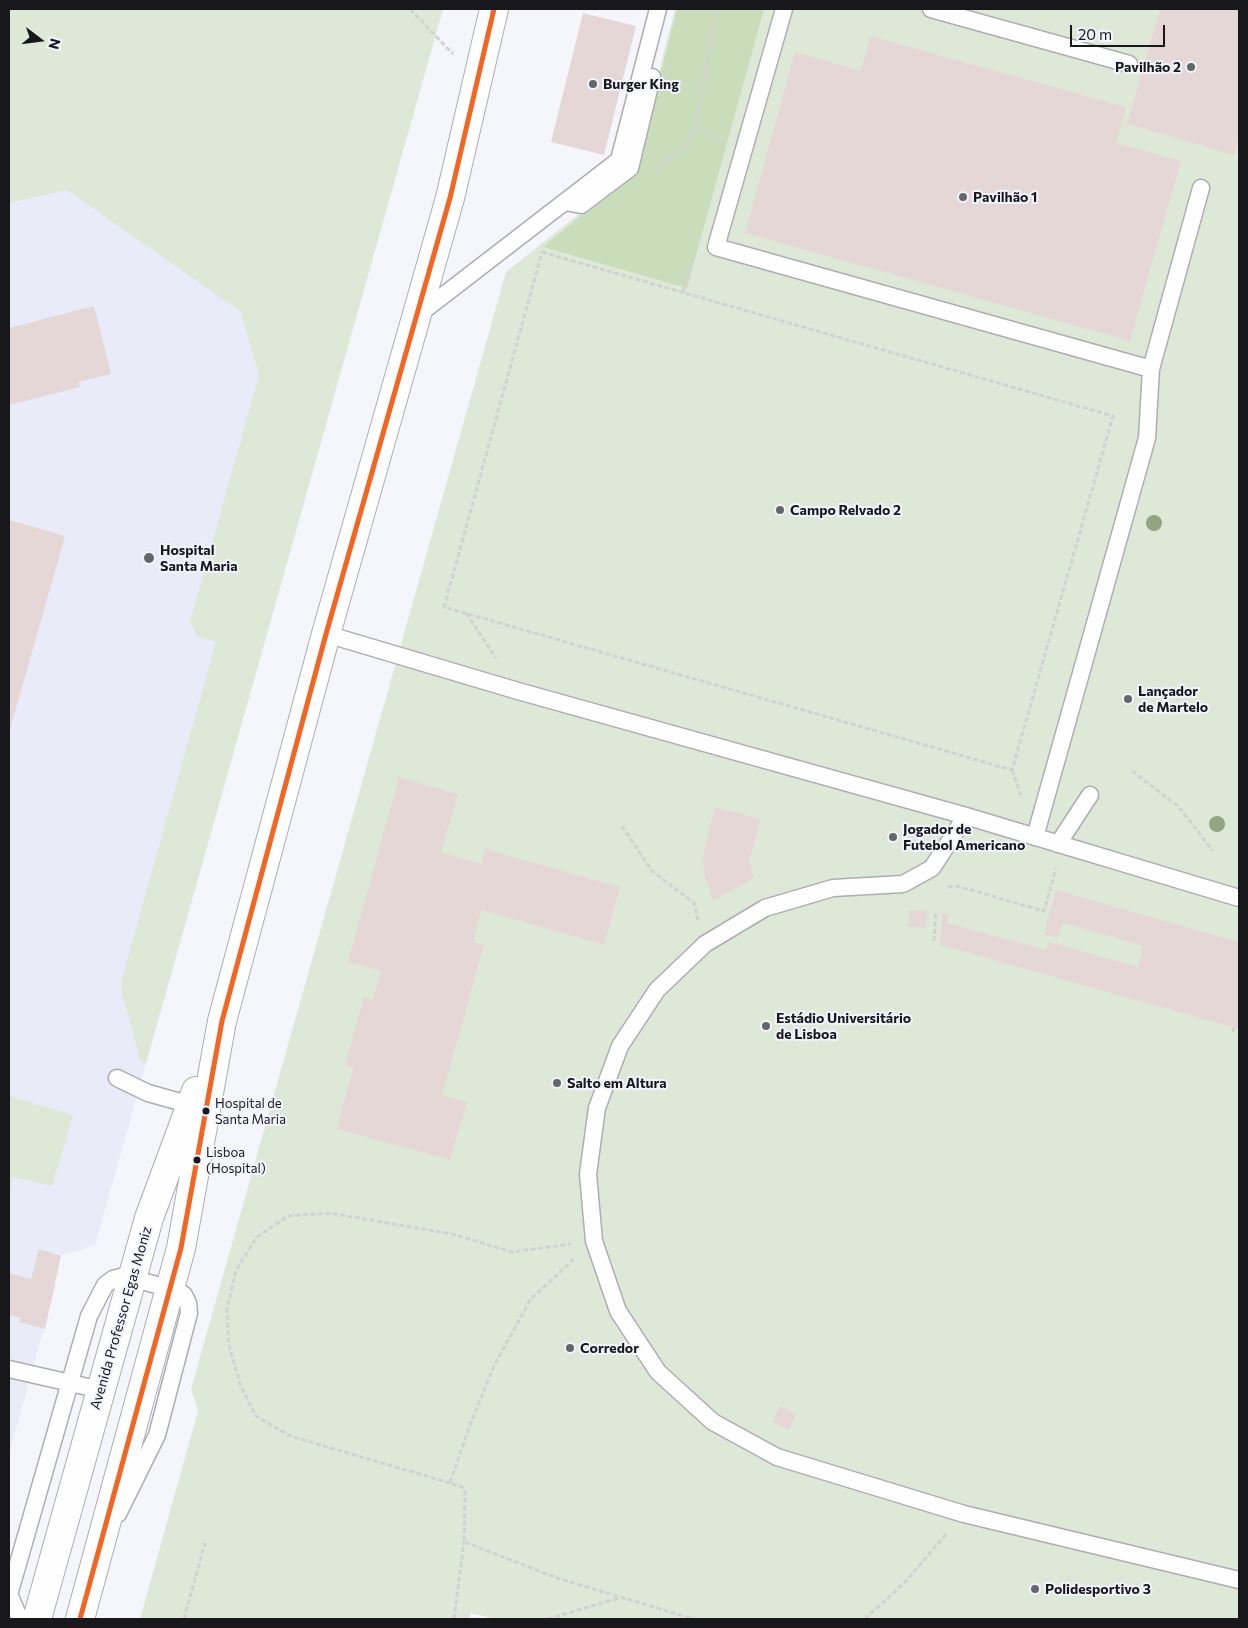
<!DOCTYPE html>
<meta charset="utf-8">
<style>
body{margin:0}
#map{position:relative;width:1248px;height:1628px;overflow:hidden;background:#f5f6fc;font-family:Commissioner,sans-serif}
canvas{display:block}
.frame{position:absolute;inset:0;border:10px solid #18181c;pointer-events:none}
.north{position:absolute;left:15px;top:15px;width:50px;height:50px;-webkit-text-stroke:4px #f2f4ff;paint-order:stroke;rotate:105deg;font-size:14px;font-weight:700;line-height:20px;text-align:center;color:#18181c}
.north::after{content:'';display:block;margin:auto;width:18px;height:22px;background:#18181c;clip-path:polygon(50% 0,100% 100%,50% 72%,0 100%)}
.scale{position:absolute;left:1070px;top:25px;width:95px;height:22px;box-sizing:border-box;border:2px solid #18181c;border-top:0;padding-left:6px;font-size:15px;line-height:18px;white-space:nowrap;color:#18181c;-webkit-text-stroke:4px #f2f4ff;paint-order:stroke}
</style>
<div id="map">
<canvas width="1248" height="1628"></canvas>
<div class="frame"></div>
<div class="north">N</div>
<div class="scale">20 m</div>
</div>
<script>
const ctx = document.querySelector('canvas').getContext('2d');
ctx.lineJoin = 'round';
function fill(path, color) { ctx.fillStyle = color; ctx.fill(path, 'evenodd'); }
const toPath = rows => new Path2D(rows.map(r => 'M' + r).join(''));
function strokePath(path, color, width, dash) { ctx.strokeStyle = color; ctx.lineWidth = width; ctx.lineCap = dash ? 'butt' : 'round'; ctx.setLineDash(dash || []); ctx.stroke(path); }
function write(font, color, halo, rows, align = 'center') {
  ctx.font = font + ' Commissioner,sans-serif'; ctx.lineWidth = 4; ctx.setLineDash([]); ctx.textBaseline = 'middle'; ctx.strokeStyle = halo; ctx.fillStyle = color; for (const [text, x, y, turn = 0] of rows) {
    ctx.save(); ctx.translate(x, y); ctx.rotate((+turn || 0) * Math.PI / 180); ctx.textAlign = isNaN(turn) ? turn : align; if (halo) ctx.strokeText(text, 0, 0); ctx.fillText(text, 0, 0); ctx.restore();
  }
}
fill(toPath([
 [9,9,443,9,95,1245,61,1256,54,1284,56,1285,9,1454]
]), '#e9ebf8');
fill(toPath([
 [9,9,443,9,146,1063,141,1062,122,994,121,982,216,642,197,636,190,622,259,375,241,312,67,190,9,203],
 [675,9,1239,9,1239,1619,495,1619,471,1613,469,1619,140,1619,198,1411,191,1389,506,272,634,170],
 [9,1096,73,1115,52,1186,13,1177,9,1194]
]), '#dde9d6');
fill(toPath([
 [677,9,764,9,687,288,543,247,636,170]
]), '#caddba');
fill(toPath([
 [1160,9,1239,9,1239,137,1234,155,1127,124],
 [583,13,636,26,604,155,551,142],
 [870,36,1126,107,1116,143,1181,161,1130,341,745,233,795,52,861,71],
 [94,306,111,374,78,382,80,387,9,405,9,328],
 [9,520,65,536,9,733],
 [399,777,458,794,441,852,481,864,485,849,620,887,604,945,481,910,473,942,484,945,442,1095,467,1102,450,1160,337,1129,353,1068,345,1065,364,997,373,1000,381,971,348,962],
 [715,807,761,819,749,861,754,878,713,901,705,876,703,863,704,850],
 [1056,890,1239,942,1239,1029,940,945,942,913,949,915,948,923,1046,950,1049,942,1138,967,1143,946,1063,923,1058,938,1044,934],
 [909,910,928,911,926,928,908,927],
 [39,1249,61,1256,45,1329,19,1322,20,1318,9,1315,9,1273,31,1279],
 [780,1406,796,1414,789,1430,772,1422]
]), '#e6d7d7');
const service = toPath([
 [784,9,716,247,1151,369],
 [931,9,1129,64],
 [565,202,581,205,630,168,652,77],
 [418,315,619,160,658,9],
 [326,634,518,691,966,816,1239,898],
 [966,816,932,868,903,884,833,888,765,908,705,944,657,990,620,1046,597,1108,588,1174,594,1241,618,1311,658,1372,713,1422,777,1457,964,1514,1239,1580],
 [1035,837,1147,438,1151,369,1201,188],
 [1058,844,1090,795],
 [117,1078,148,1093,191,1105],
 [9,1369,101,1390],
 [9,1594,18,1615,24,1619],
 [9,1595,89,1316,105,1285,113,1279,124,1276,178,1291,184,1295,188,1303,189,1313,157,1435,118,1514]
]);
const primary = toPath([
 [37,1619,149,1218,196,1091],
 [80,1619,181,1248,222,1021,326,634,450,198,494,9]
]);
strokePath(service, '#adadb2', 19);
strokePath(primary, '#adadb2', 30);
strokePath(toPath([
 [410,9,453,54],
 [697,123,722,143],
 [655,169,687,145,697,123,716,9],
 [542,252,1113,416,1012,770,444,607,542,252],
 [683,292,693,256],
 [466,613,496,658],
 [1012,770,1021,795],
 [1132,771,1179,807,1213,851],
 [622,826,652,871,694,903,698,920],
 [948,887,957,886,1044,911,1056,868],
 [934,941,936,912],
 [1233,1032,1234,1027],
 [574,1259,530,1300,493,1368,470,1425,450,1483,462,1487,465,1491,464,1542,560,1579,694,1619],
 [450,1483,290,1436,256,1416,241,1387,229,1345,227,1309,236,1270,257,1237,288,1216,330,1213,452,1234,512,1252,571,1244],
 [184,1619,205,1543],
 [454,1619,464,1542],
 [548,1619,619,1598],
 [865,1619,905,1582,947,1533]
]), '#d2d2d4', 3, [5, 2.5]);
strokePath(service, '#fefeff', 16);
strokePath(primary, '#fefeff', 28);
strokePath(toPath([
 [80,1619,181,1248,222,1021,326,634,450,198,494,9]
]), '#f26522', 5);
ctx.fillStyle = '#93a480';
for (const [x, y] of [
 [1154,523],
 [1217,824]
]) { ctx.beginPath(); ctx.arc(x, y, 8, 0, 2 * Math.PI); ctx.fill(); }
for (const [x, y, r, color] of [
 [1191,67,5,"#65666a"],
 [593,84,5,"#65666a"],
 [963,197,5,"#65666a"],
 [780,510,5,"#65666a"],
 [149,558,6,"#65666a"],
 [1128,699,5,"#65666a"],
 [893,837,5,"#65666a"],
 [766,1026,5,"#65666a"],
 [557,1083,5,"#65666a"],
 [206,1111,4.5,"#18181c"],
 [197,1160,4.5,"#18181c"],
 [570,1348,5,"#65666a"],
 [1035,1589,5,"#65666a"]
]) { const dot = new Path2D(); dot.arc(x, y, r, 0, 2 * Math.PI); ctx.fillStyle = color; ctx.fill(dot); strokePath(dot, '#f2f4ff', 2); }
write('13px', '#18181c', '#f2f4ff', [
 ["Hospital de",215,1104],
 ["Santa Maria",215,1120],
 ["Lisboa",206,1153],
 ["(Hospital)",206,1169]
], 'left');
write('bold 14px', '#18181c', '#f2f4ff', [
 ["Pavilhão 2",1181,67,"right"],
 ["Burger King",603,84],
 ["Pavilhão 1",973,197],
 ["Campo Relvado 2",790,510],
 ["Hospital",160,550],
 ["Santa Maria",160,566],
 ["Lançador",1138,691],
 ["de Martelo",1138,707],
 ["Jogador de",903,829],
 ["Futebol Americano",903,845],
 ["Estádio Universitário",776,1018],
 ["de Lisboa",776,1034],
 ["Salto em Altura",567,1083],
 ["Corredor",580,1348],
 ["Polidesportivo 3",1045,1589]
], 'left');
write('14px', '#18181c', '#f2f4ff', [
 ["Avenida Professor Egas Moniz",121,1318,-74]
]);
</script>
